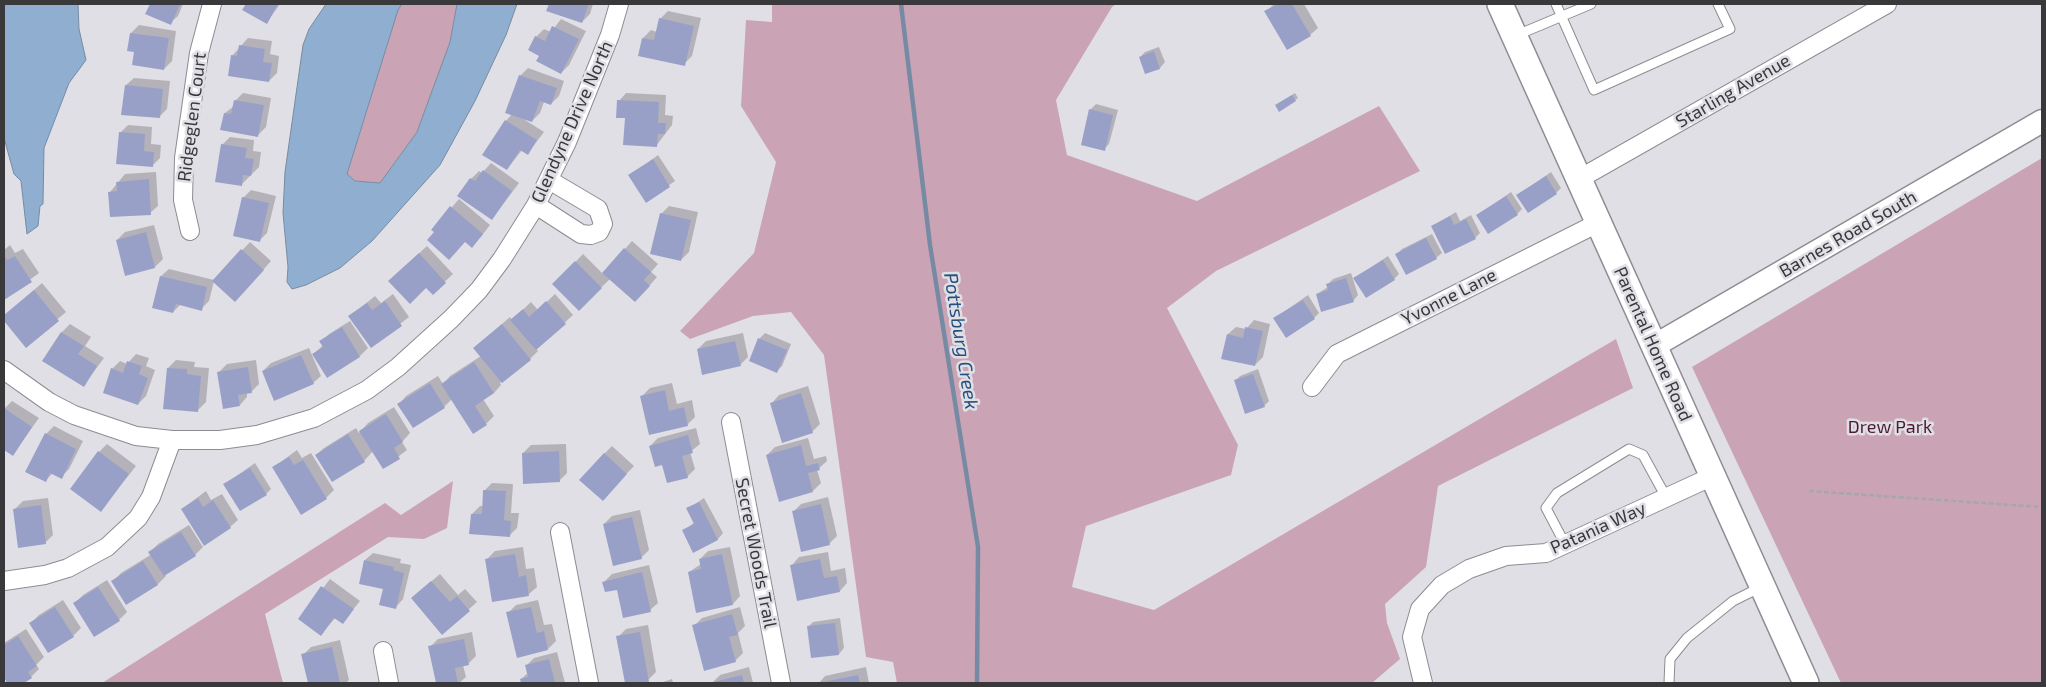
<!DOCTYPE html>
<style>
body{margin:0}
#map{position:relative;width:2046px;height:687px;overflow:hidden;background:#e1dfe6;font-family:"Exo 2",sans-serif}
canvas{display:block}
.frame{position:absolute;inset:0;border:5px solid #39393b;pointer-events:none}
</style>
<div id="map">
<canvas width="2046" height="687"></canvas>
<div class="frame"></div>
</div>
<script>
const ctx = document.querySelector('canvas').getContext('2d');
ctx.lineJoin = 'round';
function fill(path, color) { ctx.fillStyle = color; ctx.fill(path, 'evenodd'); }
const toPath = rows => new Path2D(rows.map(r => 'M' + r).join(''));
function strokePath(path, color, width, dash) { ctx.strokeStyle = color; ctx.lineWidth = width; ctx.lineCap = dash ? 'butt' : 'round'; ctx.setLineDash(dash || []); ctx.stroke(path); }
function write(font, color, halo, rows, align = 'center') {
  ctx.font = font + ' "Exo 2",sans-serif'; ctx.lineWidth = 5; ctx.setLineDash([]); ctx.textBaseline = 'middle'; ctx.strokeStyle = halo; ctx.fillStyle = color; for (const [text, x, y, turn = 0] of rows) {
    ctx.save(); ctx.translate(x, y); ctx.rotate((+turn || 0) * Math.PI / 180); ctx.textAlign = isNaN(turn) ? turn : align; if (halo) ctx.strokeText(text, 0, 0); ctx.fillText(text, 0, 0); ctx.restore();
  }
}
fill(toPath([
 [402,4,457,4,450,42,417,132,380,183,355,181,347,174,398,9],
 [772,4,1116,4,1112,7,1056,100,1067,155,1197,201,1379,106,1420,171,1216,271,1167,308,1238,445,1231,475,1086,526,1072,587,1154,610,1616,339,1633,388,1438,486,1426,567,1385,604,1387,623,1400,659,1372,683,897,683,893,662,866,657,824,355,791,312,753,316,690,339,680,331,754,253,776,162,741,106,746,20,772,22],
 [2042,158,2042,683,1841,683,1692,367],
 [453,481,447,528,424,539,388,537,265,614,283,683,102,683,385,503,401,515]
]), '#caa4b4');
const water = toPath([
 [4,4,78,4,79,29,86,60,69,83,44,148,43,204,40,206,38,226,27,234,21,181,14,174,4,138,4,4],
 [326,4,402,4,398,10,347,174,355,181,380,183,417,132,450,42,457,4,517,4,506,35,475,101,440,165,372,241,340,268,306,285,292,289,287,282,288,267,283,213,285,172,303,45,309,29,326,4]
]);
fill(water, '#90aecf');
strokePath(water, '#768ba3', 1);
fill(toPath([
 [151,4,183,4,178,16,170,23,147,13],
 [247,4,280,4,267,22,244,10],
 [550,4,593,4,590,14,582,22,548,10],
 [1274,4,1304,4,1318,28,1310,35,1266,12],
 [668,11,701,18,692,56,684,64,643,38,651,30,657,32,660,19],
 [561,19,586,31,569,65,561,73,541,55,536,37,544,29,551,32],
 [139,25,176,31,172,61,164,69,136,51,128,50,131,33],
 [248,38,272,41,270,54,279,56,277,73,269,81,232,56],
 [1159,47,1165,62,1160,68,1140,57,1145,52],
 [528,68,564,81,559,96,551,104,544,102,540,113,532,121,522,118,544,132,528,153,522,150,507,169,506,121,512,114,520,76],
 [134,78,170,81,167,109,159,117,126,85],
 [243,93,271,98,266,127,258,135,225,113,234,106,235,101],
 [626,93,666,95,665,115,673,116,672,125,656,146,626,117,619,101],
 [1295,93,1298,98,1280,110,1279,103],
 [1096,104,1118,110,1109,144,1104,149,1082,144,1091,109],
 [128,125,152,127,151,144,161,145,160,158,152,166,120,133],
 [230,137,254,140,253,151,261,152,259,167,241,185,222,145],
 [658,155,675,181,646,201,630,176],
 [491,163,519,183,492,219,471,179,479,171,482,173],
 [156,172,158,206,150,213,110,192,125,174],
 [1551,172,1561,188,1556,193,1518,195],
 [251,190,276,196,267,233,259,241,243,198],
 [1511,192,1522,209,1517,214,1478,215],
 [459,199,490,225,480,238,465,241,433,229],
 [669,206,698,212,689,252,681,260,661,214],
 [1456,212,1460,221,1471,215,1480,233,1475,238,1433,226],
 [154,225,163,259,155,267,117,240,125,232],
 [1432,234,1442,253,1436,258,1397,254,1402,249],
 [632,241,658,264,651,272,657,277,643,293,610,279,579,309,554,284,583,254,603,274],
 [250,242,271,261,243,293,214,281,209,301,201,309,181,304,173,312,161,276,169,269,214,280],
 [10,245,15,253,23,249,39,273,4,299,4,250],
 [427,246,453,274,433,293,427,286,398,273],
 [1388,256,1399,274,1394,279,1355,278],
 [1351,273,1358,295,1353,301,1317,294,1328,287,1328,284,1333,279],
 [42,283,66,312,26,346,4,316],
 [393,294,409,317,371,346,350,316,375,296,381,303],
 [555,294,573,315,536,349,538,351,530,359,500,383,501,385,494,393,483,399,494,416,486,424,452,399,444,407,399,404,406,396,438,376,443,384,450,376,481,356,474,348,510,317,512,320,531,302,538,310],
 [1308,295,1319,313,1314,318,1275,318],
 [1254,320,1270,324,1263,357,1255,365,1228,334,1236,327,1246,329],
 [350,321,368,348,360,356,328,376,314,354,323,345,321,342,329,334],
 [70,324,91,337,85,346,104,358,84,385,44,361,62,332],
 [743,333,748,357,740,365,698,349,706,341],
 [765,333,791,344,782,366,777,371,750,360,760,338],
 [309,348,321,376,313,383,263,371,271,363],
 [136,354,149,358,146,366,155,370,146,396,138,404,112,369,120,361,127,364],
 [176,360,195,362,194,367,209,368,206,402,198,410,168,368],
 [256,360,259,384,251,392,247,392,247,397,240,405,219,372,227,364],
 [1258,369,1269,401,1264,406,1235,381,1240,376],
 [672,383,677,404,692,400,695,417,687,425,642,396,650,388],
 [808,386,820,424,812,432,772,403,779,395],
 [12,401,39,418,13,454,4,448,4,409],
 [394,407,410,433,402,442,407,450,383,468,373,451,364,461,316,455,324,448,356,428,359,433,368,423],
 [54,426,83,441,69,469,61,477,53,473,46,480,46,434],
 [696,428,700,444,690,452,695,469,687,477,663,464,650,446,658,438],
 [808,438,814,459,826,456,827,461,817,470,821,483,813,491,767,455,775,447],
 [107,444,136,466,101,510,99,452],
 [566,444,567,473,559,481,523,453,531,445],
 [612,446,634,466,610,491,604,454],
 [297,450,302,458,311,453,334,490,326,498,274,467],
 [255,463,271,489,266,494,225,484],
 [492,483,513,484,511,513,519,513,517,528,509,536,472,514,480,506,483,506,484,491],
 [206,491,211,500,222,494,238,520,230,527,182,509],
 [828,497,837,536,829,544,793,512,801,504],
 [48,498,53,535,45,543,15,509,23,501],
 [704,498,723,533,718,539,693,551,683,531,695,522,688,509],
 [640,510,649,550,641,558,604,524,612,516],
 [189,525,203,547,195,555,164,574,166,576,158,584,127,603,113,581,121,573,152,554,150,552,158,544],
 [523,547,526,569,534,568,537,587,529,594,493,600,487,559,495,551],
 [730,547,740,596,733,604,689,572,701,564,700,559,708,551],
 [828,552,831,571,845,568,847,583,840,591,792,565,799,557],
 [373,553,401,559,400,563,411,565,403,599,396,607,365,560],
 [649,565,658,603,650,610,618,588,604,582,612,574],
 [440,574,458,595,465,589,477,602,442,633,420,591],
 [330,579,360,601,343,622,336,617,321,634,299,619],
 [107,580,127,612,119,620,75,603,83,595],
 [63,600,81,628,73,636,31,623,39,615],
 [538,600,544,625,552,624,556,641,548,649,517,656,508,613,516,605],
 [740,607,745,626,738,633,743,653,735,661,694,626,702,618],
 [840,618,844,648,839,654,812,657,808,627,813,622],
 [648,625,656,672,648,680,626,683,618,637,626,629],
 [26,629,44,657,36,665,39,669,31,677,22,683,9,683,4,675,4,643],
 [472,632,476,656,468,664,463,665,466,677,459,683,437,683,430,647,438,639],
 [340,640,349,680,346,683,309,683,303,655,311,647],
 [557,652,565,683,522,683,521,679,528,673,526,666,534,658],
 [749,667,753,683,712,683,720,675],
 [866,667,869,683,819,683,825,676],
 [672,679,673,683,660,683]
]), '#0003');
strokePath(toPath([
 [901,4,930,245,978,547,977,683]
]), '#768ba3', 4.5);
fill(toPath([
 [150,4,180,4,171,25,145,14],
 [246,4,278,4,267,24,242,10],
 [549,4,589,4,582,23,546,11],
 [1278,4,1292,4,1311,36,1287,50,1264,11],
 [659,18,694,26,685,66,638,56,642,38,654,40],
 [552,26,579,39,561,74,536,61,539,56,528,50,535,36,545,41],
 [130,33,169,38,164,70,132,65,134,52,127,51],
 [239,45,265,49,263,62,272,63,269,82,228,76,231,55,237,56],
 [1154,51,1160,69,1145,74,1139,57],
 [519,75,557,88,551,105,540,101,532,122,505,113],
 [125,85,163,89,160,118,121,115],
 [1292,95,1296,101,1279,112,1275,105],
 [234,100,264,105,258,137,220,130,224,113,231,114],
 [617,100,659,102,658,123,666,123,665,134,658,134,657,147,623,145,625,118,616,118],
 [1089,109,1113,115,1105,151,1081,145],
 [505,120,537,140,528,155,520,150,507,170,482,155],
 [119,132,145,134,144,151,154,152,153,167,116,164],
 [221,144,247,148,245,158,254,159,251,176,243,175,242,186,215,182],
 [653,159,670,187,646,203,628,175],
 [483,170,512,191,492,220,457,196,470,178,475,181],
 [1546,176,1557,194,1528,213,1516,195],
 [149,179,151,215,110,217,108,192,117,191,116,182],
 [1506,196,1518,215,1488,234,1476,215],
 [242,197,269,203,260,242,233,236],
 [450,206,483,234,472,248,465,242,449,260,427,240,434,232,431,230],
 [660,213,691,220,681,261,650,254],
 [1450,216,1454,225,1466,219,1476,239,1445,254,1431,226],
 [146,232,155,268,125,276,116,240],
 [1426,238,1437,259,1406,275,1395,254],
 [624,248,651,272,644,280,650,286,635,302,602,273],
 [241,249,264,270,235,302,212,281],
 [419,253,446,283,433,295,426,288,410,304,388,281],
 [4,255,7,260,15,256,32,282,4,300],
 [1383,260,1395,280,1366,298,1353,278],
 [575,261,602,288,579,311,552,284],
 [160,276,207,287,202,311,176,304,173,313,152,308],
 [1346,278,1354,302,1321,312,1316,294,1328,290,1326,284],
 [34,290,59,321,26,348,4,321,4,315],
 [1303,300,1315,319,1286,338,1273,318],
 [385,301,402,326,371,348,348,316,367,303,372,310],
 [546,301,566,324,536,350,510,320,523,309,529,317],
 [502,324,531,360,502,383,473,348],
 [342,327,360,357,327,378,312,354,323,347,319,341],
 [1245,327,1263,331,1255,366,1221,359,1227,334,1243,338],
 [61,332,84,346,78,354,97,366,84,387,42,361],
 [758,338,787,350,777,373,749,361],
 [735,341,741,366,702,375,697,349],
 [301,355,314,384,274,401,262,371],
 [127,361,142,366,139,374,148,378,138,405,103,393,111,368,123,373],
 [474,362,494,393,475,406,487,425,473,434,441,384],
 [248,367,252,393,238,395,240,406,223,409,217,372],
 [167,368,187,369,187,374,201,376,198,412,163,409],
 [1253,374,1265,407,1245,414,1234,380],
 [430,383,445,408,413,428,397,404],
 [665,390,669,411,684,407,688,426,649,435,640,396],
 [801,393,813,433,782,443,770,403],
 [4,408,32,427,13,456,4,450],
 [386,414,403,442,394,448,400,459,383,469,359,431],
 [45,433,76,449,62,479,50,473,46,482,25,472],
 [348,434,365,462,332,482,315,455],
 [688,435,693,453,682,456,688,478,667,483,662,465,655,467,649,446],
 [801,445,806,466,818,463,820,470,808,473,813,492,779,502,766,455],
 [98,451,129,474,101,512,70,489],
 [559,451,560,482,523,484,522,453],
 [604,453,627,474,603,501,579,480],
 [289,457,294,465,303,460,327,499,301,515,272,467],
 [250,468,267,495,240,511,223,484],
 [483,490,506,491,504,520,511,521,510,537,469,534,471,514,482,514],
 [198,498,203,507,213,500,231,528,204,546,181,509],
 [699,502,718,540,693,553,682,530,694,524,686,508],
 [821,504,830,545,801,552,792,511],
 [41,505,46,544,18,548,13,509],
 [632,517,642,559,613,566,603,524],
 [181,532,196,556,164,576,148,552],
 [515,554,519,577,526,575,529,596,492,602,485,559],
 [722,554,733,605,696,613,688,572,701,569,699,559],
 [820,559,824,578,837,576,840,592,797,601,790,565],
 [364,560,394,567,393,570,404,573,396,609,379,605,383,589,359,584],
 [143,561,158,585,126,605,111,581],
 [642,572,651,612,623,618,617,590,605,592,602,582],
 [431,581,450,602,457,596,470,611,442,635,411,598],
 [321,586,354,609,343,624,334,618,321,636,298,619],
 [98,587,120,621,94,637,73,603],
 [55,607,74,637,48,653,29,623],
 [531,607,537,633,544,631,548,650,517,658,506,612],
 [732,614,738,635,729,637,736,662,704,671,692,625],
 [835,623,839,655,811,658,807,626],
 [640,632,649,682,625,683,616,636],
 [18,636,37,666,28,672,32,678,24,683,7,683,4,677,4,645],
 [464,639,469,665,455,668,458,683,436,683,428,646],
 [332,647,340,683,308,683,301,654],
 [549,659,555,683,521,683,520,679,528,677,525,665],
 [742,675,744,683,710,683],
 [858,675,860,683,823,683,823,682]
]), '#98a0c8');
const service = toPath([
 [1556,4,1594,90,1730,29,1718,4],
 [1517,35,1591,4],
 [1565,544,1546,508,1557,493,1629,449,1643,455,1666,497],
 [1669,683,1670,659,1687,638,1733,601,1761,587]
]);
const minor = toPath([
 [1579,179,1887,4],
 [536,205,581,234,591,235,599,232,603,224,598,209,549,180],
 [190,231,183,200,184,158,199,53,212,4],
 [4,370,49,402,74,415,136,436,172,440,220,440,257,435,314,418,367,390,398,367,451,319,479,290,502,259,536,205,567,142,610,35,619,4],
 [1312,387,1337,354,1598,223],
 [731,422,781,683],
 [560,532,589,683],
 [4,581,45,575,68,568,107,547,138,518,151,497,172,440],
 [383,651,389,683],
 [1423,683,1412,637,1420,609,1442,585,1469,569,1506,556,1546,553,1713,476]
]);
const tertiary = toPath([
 [1654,346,2042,121]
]);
const secondary = toPath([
 [1500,4,1806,683]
]);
strokePath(service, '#8e8c93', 11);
strokePath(minor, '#8e8c93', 20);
strokePath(tertiary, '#8e8c93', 25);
strokePath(secondary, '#8e8c93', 28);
strokePath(toPath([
 [1809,491,2042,507]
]), '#a7a6ab', 2.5, [5, 2.5]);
strokePath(service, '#fff', 9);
strokePath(minor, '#fff', 18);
strokePath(tertiary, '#fff', 22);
strokePath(secondary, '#fff', 25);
write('18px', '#39393b', '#e1dfe6', [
 ["Starling Avenue",1733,91,-30],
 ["Ridgeglen Court",192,117,-83],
 ["Glendyne Drive North",572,122,-66],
 ["Barnes Road South",1848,234,-30],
 ["Yvonne Lane",1449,297,-27],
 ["Parental Home Road",1653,344,66],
 ["Patania Way",1598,528,-24],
 ["Secret Woods Trail",756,553,79]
]);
write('18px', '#4f1935', '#e1dfe6', [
 ["Drew Park",1890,427]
]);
write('italic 19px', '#234f7c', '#e1dfe6', [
 ["Pottsburg Creek",961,341,81]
]);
</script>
